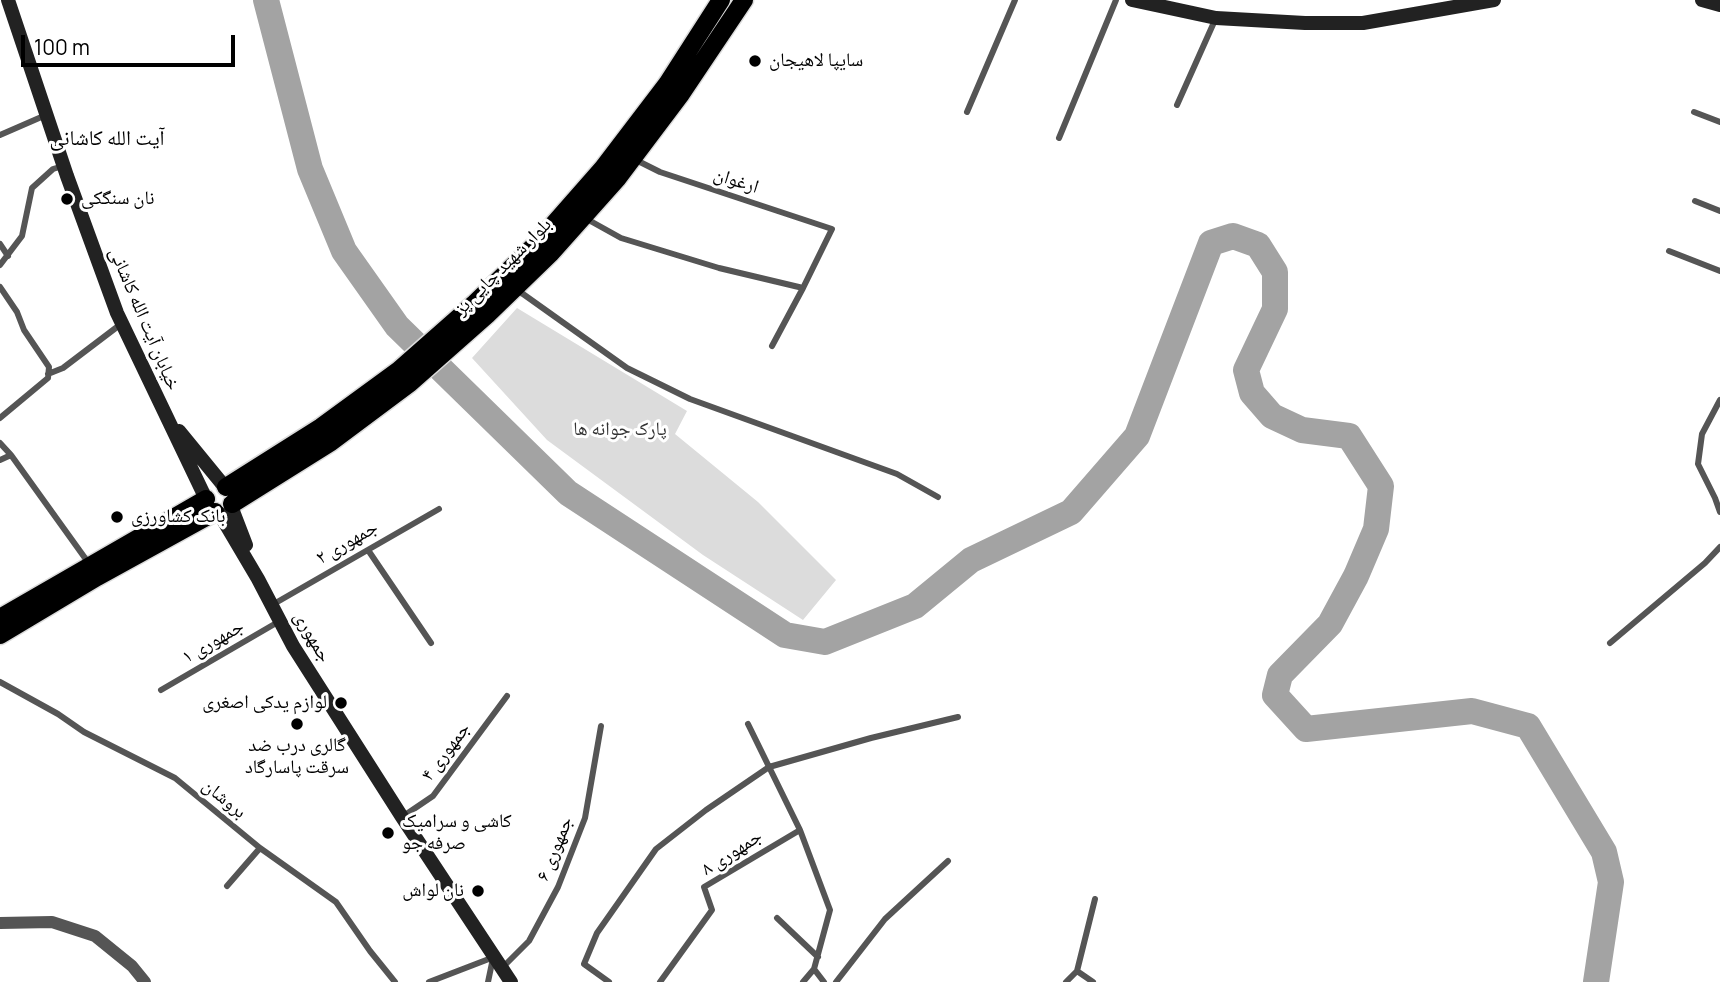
<!DOCTYPE html>
<meta charset="utf-8">
<style>
body{margin:0}
#map{position:relative;width:1720px;height:982px;overflow:hidden;background:#fff;font-family:Manrope,sans-serif}
canvas{display:block}
.scale{position:absolute;left:21px;top:35px;width:214px;height:32px;box-sizing:border-box;border:4px solid #000;border-top:0;padding-left:9px;font-size:21px;line-height:24px;white-space:nowrap;color:#000;-webkit-text-stroke:5px #fff;paint-order:stroke}
</style>
<div id="map">
<canvas width="1720" height="982"></canvas>
<div class="scale">100 m</div>
</div>
<script>
const ctx = document.querySelector('canvas').getContext('2d');
ctx.lineJoin = 'round';
function fill(path, color) { ctx.fillStyle = color; ctx.fill(path, 'evenodd'); }
const toPath = rows => new Path2D(rows.map(r => 'M' + r).join(''));
function strokePath(path, color, width, dash) { ctx.strokeStyle = color; ctx.lineWidth = width; ctx.lineCap = dash ? 'butt' : 'round'; ctx.setLineDash(dash || []); ctx.stroke(path); }
function write(font, color, halo, rows, align = 'center') {
  ctx.font = font + ' Manrope,"Noto Naskh Arabic",sans-serif'; ctx.lineWidth = 6; ctx.setLineDash([]); ctx.textBaseline = 'middle'; ctx.strokeStyle = halo; ctx.fillStyle = color; for (const [text, x, y, turn = 0] of rows) {
    ctx.save(); ctx.translate(x, y); ctx.rotate((+turn || 0) * Math.PI / 180); ctx.textAlign = isNaN(turn) ? turn : align; if (halo) ctx.strokeText(text, 0, 0); ctx.fillText(text, 0, 0); ctx.restore();
  }
}
fill(toPath([
 [517,308,687,411,675,434,758,502,836,580,803,620,703,555,547,440,472,358]
]), '#dcdcdc');
strokePath(toPath([
 [266,0,310,169,344,251,397,326,568,493,785,635,825,642,915,606,971,560,1071,512,1137,436,1211,243,1233,236,1258,245,1275,272,1275,309,1246,370,1252,393,1272,416,1302,430,1349,436,1381,486,1376,529,1356,576,1330,624,1280,675,1275,695,1306,729,1472,711,1528,726,1604,852,1611,882,1596,982]
]), '#a3a3a3', 26);
const primary = toPath([
 [226,487,321,427,399,370,475,303,538,242,603,168,667,84,721,0],
 [232,504,331,442,410,383,487,315,551,253,617,179,681,94,744,0],
 [0,618,206,499],
 [0,635,97,577,215,512]
]);
strokePath(primary, '#dbdbdb', 21);
strokePath(toPath([
 [1177,105,1215,20],
 [967,112,1015,0],
 [1694,112,1720,122],
 [0,135,46,115],
 [1059,138,1116,0],
 [634,159,660,172,832,229,803,288,772,346],
 [1695,201,1720,211],
 [585,218,621,238,719,268,803,288],
 [0,244,8,256],
 [1669,251,1720,271],
 [0,265,22,236,32,188,53,169,63,166],
 [0,287,17,312,24,330,49,367,48,378,0,418],
 [516,289,627,368,690,399,897,474,938,497],
 [48,374,63,368,121,324],
 [1720,400,1702,434,1698,464,1715,498,1720,512],
 [0,443,11,455,90,565],
 [0,460,11,455],
 [368,550,431,643],
 [272,605,439,509],
 [1610,643,1705,563,1720,547],
 [0,682,58,714,84,732,175,778,260,848,336,902,370,951,395,982],
 [161,690,278,622],
 [748,724,800,830,830,910,814,969,803,982],
 [402,817,433,796,507,696],
 [227,886,260,848],
 [777,918,818,957],
 [503,967,529,941,558,887,585,818,601,726],
 [814,969,824,982],
 [1077,971,1093,982],
 [429,982,494,957],
 [488,982,493,958],
 [609,982,584,964,597,933,656,849,706,810,769,767,871,738,958,717],
 [660,982,712,910,704,887,800,830],
 [836,982,885,919,948,861],
 [1066,982,1077,971,1095,899]
]), '#555', 6);
strokePath(toPath([
 [0,923,52,922,95,936,132,966,145,982]
]), '#555', 12);
strokePath(toPath([
 [8,0,67,176,117,313,206,499],
 [1132,0,1216,18,1305,23,1363,23,1494,0],
 [1702,0,1720,5],
 [179,431,224,486],
 [231,506,246,545],
 [219,513,258,579,293,646,402,817,511,982]
]), '#222', 14);
strokePath(primary, '#000', 18);
for (const [x, y, r, color] of [
 [755,61,7,"#000"],
 [67,199,7,"#000"],
 [117,517,7,"#000"],
 [341,703,7,"#000"],
 [297,724,7,"#000"],
 [388,833,7,"#000"],
 [478,891,7,"#000"]
]) { const dot = new Path2D(); dot.arc(x, y, r, 0, 2 * Math.PI); ctx.fillStyle = color; ctx.fill(dot); strokePath(dot, '#fff', 2.5); }
write('19px', '#000', '#fff', [
 ["سایپا لاهیجان",769,61],
 ["نان سنگکی",81,199],
 ["بانک کشاورزی",131,517],
 ["لوازم یدکی اصغری",327,703,"right"],
 ["گالری درب ضد",297,746,"center"],
 ["سرقت پاسارگاد",297,768,"center"],
 ["کاشی و سرامیک",402,822],
 ["صرفه جو",402,844],
 ["نان لواش",464,891,"right"]
], 'left');
write('19px', '#000', '#fff', [
 ["ارغوان",736,181,18],
 ["بلوار شهید چایی پز",503,267,-45],
 ["خیابان آیت الله کاشانی",144,319,67],
 ["جمهوری ۲",347,543,-30],
 ["جمهوری",312,637,60],
 ["جمهوری ۱",213,642,-30],
 ["جمهوری ۴",446,752,-53],
 ["بروشان",224,799,39],
 ["جمهوری ۶",555,849,-68],
 ["جمهوری ۸",732,853,-33]
]);
write('19px', '#333', '#fff', [
 ["پارک جوانه ها",620,430]
]);
write('21px', '#000', '#fff', [
 ["آیت الله کاشانی",107,139]
]);
</script>
